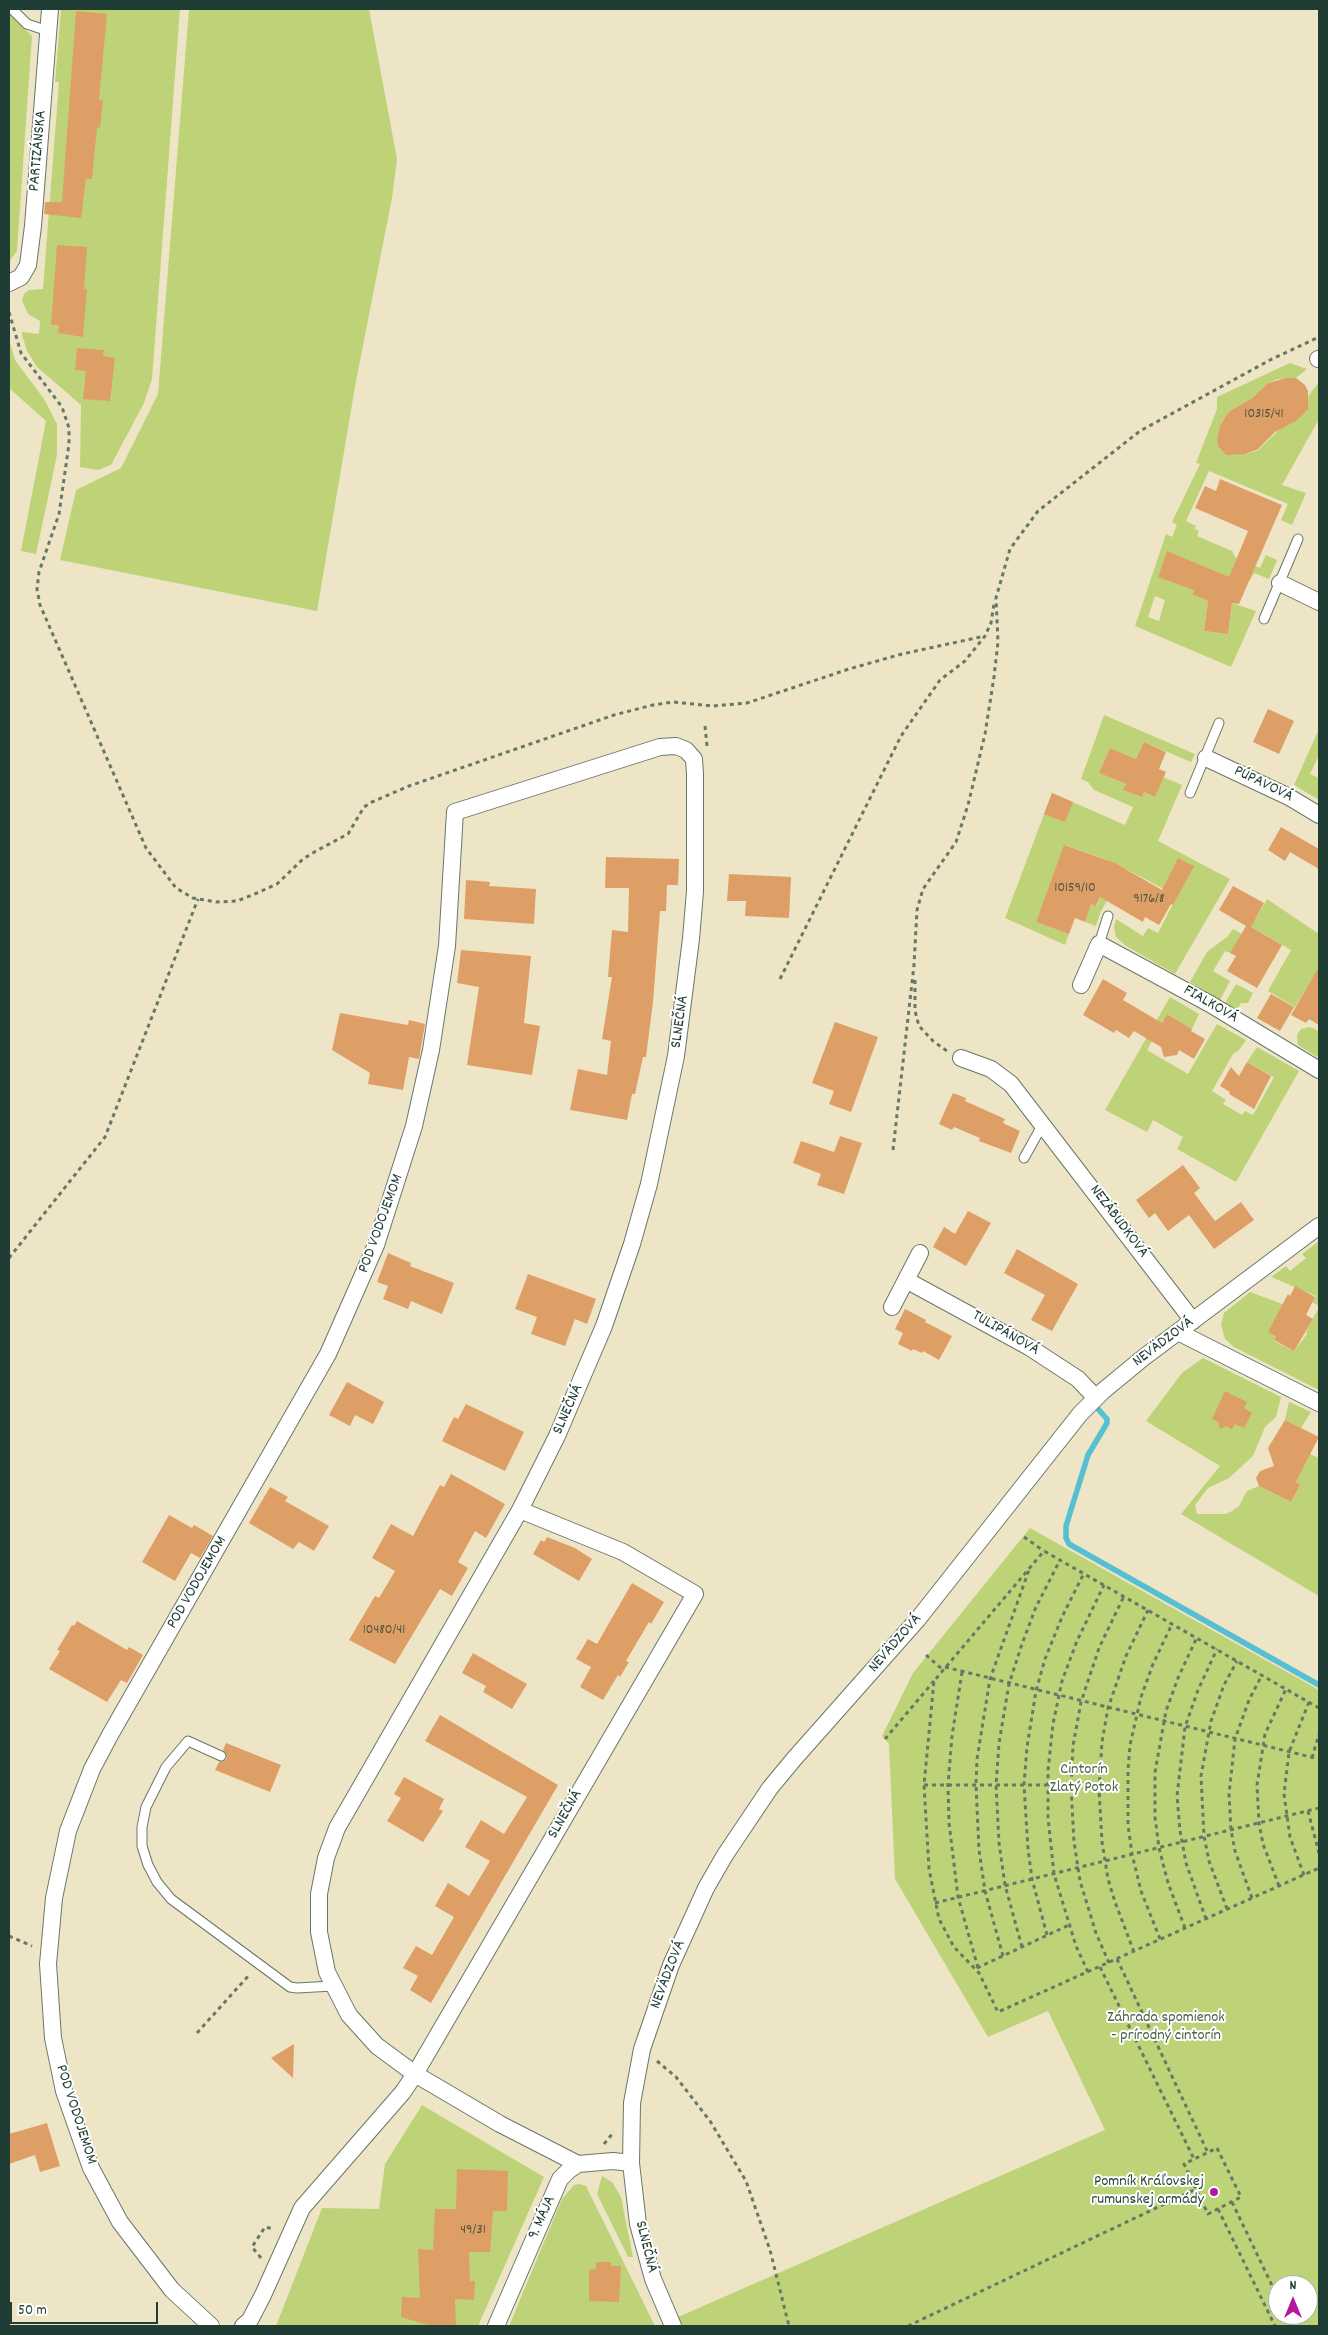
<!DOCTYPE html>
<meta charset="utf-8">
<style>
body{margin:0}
#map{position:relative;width:1328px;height:2335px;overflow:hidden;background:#eee5c7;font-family:Dekko,sans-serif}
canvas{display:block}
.frame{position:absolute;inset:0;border:10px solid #1f3d34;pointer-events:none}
.north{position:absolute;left:1268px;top:2275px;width:50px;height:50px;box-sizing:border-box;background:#fff;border:1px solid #a5b1ae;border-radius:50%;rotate:0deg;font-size:14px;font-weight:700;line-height:20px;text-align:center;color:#1f3d34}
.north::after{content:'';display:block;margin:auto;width:18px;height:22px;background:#b5179e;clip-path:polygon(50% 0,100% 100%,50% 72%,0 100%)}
.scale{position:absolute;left:10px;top:2302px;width:148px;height:22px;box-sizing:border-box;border:2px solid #1f3d34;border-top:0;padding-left:6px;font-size:15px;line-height:18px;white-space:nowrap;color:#1f3d34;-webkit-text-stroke:4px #fff;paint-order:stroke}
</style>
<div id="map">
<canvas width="1328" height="2335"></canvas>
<div class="frame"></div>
<div class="north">N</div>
<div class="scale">50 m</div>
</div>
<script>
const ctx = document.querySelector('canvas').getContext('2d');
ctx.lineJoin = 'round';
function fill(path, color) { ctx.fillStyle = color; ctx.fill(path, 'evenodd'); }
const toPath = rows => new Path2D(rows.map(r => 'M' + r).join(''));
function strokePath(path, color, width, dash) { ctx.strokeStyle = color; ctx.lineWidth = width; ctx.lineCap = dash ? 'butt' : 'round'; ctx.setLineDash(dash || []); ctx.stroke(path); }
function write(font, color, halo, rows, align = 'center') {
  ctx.font = font + ' Dekko,sans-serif'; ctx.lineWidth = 4; ctx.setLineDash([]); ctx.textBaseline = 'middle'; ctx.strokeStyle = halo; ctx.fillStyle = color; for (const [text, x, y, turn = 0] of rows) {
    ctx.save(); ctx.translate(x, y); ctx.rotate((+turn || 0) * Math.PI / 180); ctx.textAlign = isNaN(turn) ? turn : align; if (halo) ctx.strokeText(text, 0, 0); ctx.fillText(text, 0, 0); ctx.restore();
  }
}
fill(toPath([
 [65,9,180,9,152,379,144,403,111,465,98,470,80,467,81,405,37,367,27,351,22,335,22,332,39,334,40,321,28,314,22,301,24,294,29,290,43,289,59,82,55,82,61,10],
 [189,9,369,9,397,159,392,198,356,381,317,611,60,560,76,490,121,468,158,394],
 [9,13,32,36,17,251,9,262],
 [9,339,15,360,44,399,57,424,57,455,36,554,21,551,46,421,9,388],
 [1290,363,1307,369,1296,378,1278,379,1268,383,1252,398,1230,411,1222,422,1217,438,1220,448,1229,454,1245,454,1258,450,1307,403,1309,395,1319,382,1319,419,1282,485,1306,493,1292,525,1281,520,1288,504,1209,471,1186,521,1196,526,1195,529,1199,531,1197,536,1232,551,1235,557,1260,568,1266,555,1277,560,1269,579,1254,573,1247,585,1203,567,1192,594,1208,601,1204,631,1228,634,1232,603,1256,611,1231,667,1135,626,1166,534,1172,537,1177,525,1172,522,1200,464,1196,463,1217,409,1217,397],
 [1155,596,1165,600,1159,621,1148,617],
 [1104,715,1195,754,1191,762,1144,742,1136,759,1110,748,1099,773,1126,784,1124,790,1141,797,1144,792,1155,797,1163,777,1182,785,1158,841,1230,879,1175,974,1126,946,1116,937,1114,927,1116,919,1143,936,1148,928,1158,933,1177,896,1126,869,1101,911,1096,926,1085,922,1091,904,1097,906,1108,875,1107,860,1065,845,1036,922,1069,934,1065,945,1005,918,1052,793,1125,825,1133,807,1094,790,1088,782,1081,779],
 [1319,729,1319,755,1310,774,1319,778,1319,800,1294,785],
 [1267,899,1319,934,1319,981,1312,980,1295,1007,1268,991,1291,950,1244,923,1256,918],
 [1233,929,1242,934,1231,953,1225,951,1213,971,1230,981,1220,1000,1190,982,1207,952,1228,936],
 [1236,984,1253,993,1248,1003,1241,1003,1237,1010,1225,1003],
 [1170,997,1199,1014,1192,1029,1167,1014,1147,1050,1188,1074,1217,1024,1246,1040,1239,1050,1233,1054,1212,1091,1226,1100,1223,1104,1242,1115,1245,1111,1253,1115,1274,1077,1247,1062,1257,1047,1299,1071,1236,1182,1177,1149,1183,1137,1153,1120,1147,1132,1105,1110],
 [1310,1027,1319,1031,1319,1058,1298,1045,1297,1035,1301,1029],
 [1319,1241,1319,1306,1312,1302,1316,1296,1271,1277,1286,1266,1290,1271,1306,1258,1302,1254],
 [1250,1292,1285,1305,1274,1341,1294,1351,1307,1334,1306,1332,1319,1307,1319,1390,1234,1347,1225,1339,1221,1325,1224,1313],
 [1203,1358,1281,1397,1276,1417,1265,1427,1253,1456,1229,1478,1208,1488,1195,1505,1197,1514,1226,1514,1232,1511,1239,1506,1247,1491,1259,1486,1291,1502,1300,1485,1296,1482,1310,1454,1319,1458,1319,1596,1181,1514,1220,1466,1146,1421,1182,1373],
 [1289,1402,1311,1412,1301,1428,1285,1420],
 [1030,1528,1319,1690,1319,2326,683,2326,678,2317,1105,2130,1048,2011,988,2037,895,1879,889,1744,882,1736,913,1673],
 [1278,2285,1308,2285,1308,2315,1278,2315],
 [422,2105,544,2177,478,2326,276,2326,322,2208,379,2209,385,2164],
 [602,2176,612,2182,621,2197,633,2257,628,2257,597,2194],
 [579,2184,586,2186,655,2326,509,2326,562,2199,574,2185]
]), '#bed377');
strokePath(toPath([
 [1098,1409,1107,1419,1107,1423,1088,1455,1066,1526,1066,1538,1069,1544,1319,1685]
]), '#56bfd2', 5.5);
fill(toPath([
 [76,11,107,14,99,100,103,100,100,128,97,127,92,179,86,179,81,218,44,214,45,202,62,202],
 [57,245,87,247,84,289,87,289,83,337,58,333,59,325,51,325],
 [77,348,104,350,103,356,115,358,110,401,83,399,86,371,75,370],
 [1286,378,1296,378,1305,385,1308,391,1308,409,1296,421,1275,432,1258,449,1245,454,1226,455,1218,446,1217,438,1220,426,1226,416,1230,411,1252,398,1268,383],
 [1220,479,1282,505,1239,604,1232,603,1228,634,1204,631,1208,601,1192,594,1194,590,1158,577,1167,551,1229,577,1248,531,1195,508,1205,486,1216,491],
 [1268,709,1294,721,1279,754,1253,742],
 [1144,742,1166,752,1159,769,1166,772,1155,797,1144,792,1142,797,1123,790,1126,784,1099,773,1110,748,1136,759],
 [1052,793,1073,802,1065,822,1044,814],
 [1281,827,1319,849,1319,869,1290,852,1285,861,1268,850],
 [1064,845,1115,863,1162,890,1178,858,1194,866,1173,905,1171,904,1159,925,1145,917,1143,922,1100,897,1096,906,1091,904,1085,922,1075,918,1069,934,1036,922],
 [606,857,679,859,678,885,667,885,666,911,660,911,653,1002,646,1057,643,1057,635,1094,632,1094,627,1120,570,1110,578,1069,607,1075,611,1041,602,1039,612,977,608,977,612,930,628,932,629,888,605,888],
 [729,874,791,877,789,918,745,916,746,901,727,901],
 [466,880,490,882,489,886,536,889,534,924,464,919],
 [1233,886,1264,903,1251,927,1282,945,1257,988,1227,971,1236,956,1230,953,1246,926,1219,910],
 [461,950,531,956,524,1023,540,1026,532,1075,467,1065,479,987,457,983],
 [1319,967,1319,1025,1309,1019,1306,1023,1291,1015],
 [1103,979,1127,993,1123,1000,1162,1023,1167,1014,1192,1029,1191,1031,1205,1039,1194,1059,1179,1050,1177,1055,1164,1057,1161,1047,1134,1031,1129,1038,1116,1030,1114,1033,1083,1015],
 [1271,994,1294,1007,1280,1031,1257,1018],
 [340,1013,408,1025,409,1020,425,1024,419,1059,409,1057,403,1090,368,1084,370,1073,332,1050],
 [835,1022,878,1037,851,1112,829,1104,834,1091,812,1083],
 [1247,1062,1271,1076,1254,1109,1229,1094,1230,1092,1220,1086,1231,1067,1239,1076],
 [953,1093,966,1098,965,1101,1005,1119,1003,1123,1020,1131,1011,1153,979,1141,980,1138,954,1127,952,1130,939,1124],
 [840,1136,862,1143,844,1194,817,1185,821,1174,793,1163,801,1141,834,1152],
 [1183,1165,1200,1188,1194,1193,1215,1221,1241,1202,1254,1220,1214,1249,1189,1215,1168,1231,1155,1213,1149,1218,1136,1200],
 [968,1211,991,1223,966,1266,933,1247,944,1227,955,1234],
 [1017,1249,1078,1284,1052,1331,1031,1320,1045,1295,1004,1273],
 [388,1253,411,1263,410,1266,454,1283,442,1314,411,1301,408,1309,383,1299,388,1286,377,1282],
 [528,1274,596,1299,587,1324,575,1319,565,1346,531,1334,537,1317,515,1309],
 [1295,1286,1315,1297,1306,1315,1313,1319,1294,1351,1274,1340,1276,1336,1268,1332,1288,1294,1290,1296],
 [905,1309,926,1320,925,1322,952,1336,939,1360,923,1351,922,1353,913,1349,912,1351,898,1344,903,1333,895,1329],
 [347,1382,384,1402,373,1424,355,1415,350,1426,329,1415],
 [1225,1391,1247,1402,1244,1408,1252,1413,1244,1428,1235,1424,1232,1429,1226,1426,1220,1429,1218,1422,1212,1419],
 [466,1404,524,1432,505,1471,442,1441,454,1417,458,1419],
 [1285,1420,1319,1437,1296,1482,1300,1485,1291,1502,1259,1486,1256,1478,1260,1471,1274,1466,1268,1448],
 [451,1474,505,1504,486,1538,475,1531,458,1562,468,1568,452,1596,440,1589,395,1664,349,1640,375,1596,379,1598,395,1571,372,1558,391,1524,413,1536,440,1485,444,1487],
 [270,1487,288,1497,285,1501,329,1526,314,1551,299,1542,293,1549,249,1523],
 [169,1515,192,1528,194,1525,213,1536,200,1558,191,1553,175,1581,142,1562],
 [547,1537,575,1548,592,1559,579,1581,533,1554,541,1540,544,1542],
 [632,1583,664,1602,651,1624,649,1622,626,1661,629,1662,620,1677,618,1675,603,1700,580,1687,591,1667,576,1659,588,1639,597,1644],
 [77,1621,127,1650,129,1647,143,1655,127,1683,121,1680,107,1702,49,1669,60,1651,57,1650,72,1625,74,1626],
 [473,1653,527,1684,512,1709,483,1692,486,1686,462,1673],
 [440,1715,558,1785,431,2003,410,1990,418,1976,403,1968,416,1946,432,1955,454,1917,435,1906,448,1883,469,1896,490,1861,465,1847,481,1820,504,1834,527,1797,425,1741],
 [226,1743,281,1765,270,1792,215,1770,219,1762,224,1761,227,1758,223,1750],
 [404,1777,444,1799,439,1809,443,1811,423,1842,387,1821,401,1798,394,1794],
 [294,2044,293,2078,271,2058],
 [47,2123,60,2166,40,2172,35,2155,9,2164,9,2134],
 [457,2169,508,2171,507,2211,493,2211,490,2252,469,2252,470,2281,475,2281,474,2300,455,2299,456,2326,431,2326,401,2317,402,2297,420,2298,418,2249,433,2250,435,2209,456,2209],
 [596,2262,611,2262,611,2266,621,2266,619,2302,589,2301,589,2270,596,2269]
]), '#de9f66');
const lane = toPath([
 [12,9,27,24,48,31],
 [1264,619,1298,539],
 [1190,793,1219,723],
 [1099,944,1108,916],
 [1024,1158,1043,1124],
 [221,1756,188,1741,166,1767,146,1807,142,1827,142,1846,148,1865,157,1882,171,1899,290,1987,297,1988,333,1986]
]);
const street = toPath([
 [9,283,21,277,28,265,33,226,50,9],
 [1318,359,1319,359],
 [1280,583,1319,602],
 [1206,758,1289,797,1319,815],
 [1081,985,1099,944,1210,1004,1319,1070],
 [961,1058,991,1069,1011,1084,1193,1321],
 [906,1280,1029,1347,1078,1379,1096,1398],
 [892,1307,920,1253],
 [1178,1332,1319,1403],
 [211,2326,172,2290,120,2222,91,2168,64,2091,53,2038,48,1964,54,1898,68,1831,92,1769,110,1735,328,1354,376,1245,414,1126,431,1050,447,946,455,812,660,747,676,746,686,750,694,759,695,774,695,891,691,939,676,1056,649,1184,632,1244,604,1326,557,1436,520,1510,337,1828,326,1858,319,1894,319,1932,327,1972,349,2015,377,2046,415,2074,500,2124,578,2164],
 [243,2326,250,2320,263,2295,302,2208,403,2092,415,2074,695,1594,623,1552,520,1510],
 [496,2326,560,2179,569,2170,578,2164,613,2161,631,2163],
 [673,2326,653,2279,638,2224,631,2163,632,2103,642,2049,671,1965,706,1888,725,1855,770,1788,794,1759,918,1619,1080,1414,1103,1391,1143,1358,1319,1226]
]);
strokePath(lane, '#677867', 11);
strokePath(street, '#677867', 18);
strokePath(toPath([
 [9,312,21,353,62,407,69,428,69,444,59,514,39,572,37,589,40,605,146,848,176,888,193,898,216,902,237,901,257,893,277,884,303,859,316,851,348,834,364,807,372,802,409,786,614,715,653,705,673,702,713,706,747,703,849,669,902,654,985,636],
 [705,726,707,746],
 [780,979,901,736,940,680,965,661,985,636,991,623,994,604],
 [915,980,915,1011,919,1026,933,1041,947,1051],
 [893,1150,914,965,917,910,923,889,956,842,968,805,985,734,994,677,998,642,996,598,1010,549,1038,511,1140,431,1270,360,1319,337],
 [9,1258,105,1137,198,899],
 [1024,1537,1044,1551],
 [926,1655,943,1670],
 [945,1667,1319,1759],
 [962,1672,952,1736,948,1785,949,1823,958,1897,978,1968],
 [1319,1708,1044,1551,934,1681,924,1785,929,1869,939,1919,954,1947,979,1973,998,2012,1319,1868],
 [885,1739,934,1681],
 [1312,1758,1319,1734],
 [924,1785,1047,1785],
 [1308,1811,1319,1853],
 [1304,1875,1290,1837,1284,1794,1289,1752,1309,1702],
 [1279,1886,1263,1844,1259,1823,1257,1785,1265,1734,1286,1689],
 [1252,1898,1235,1851,1231,1830,1229,1794,1235,1739,1249,1700,1262,1675],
 [935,1903,1319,1808],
 [1227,1909,1209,1861,1204,1836,1201,1776,1211,1721,1224,1685,1237,1661],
 [1206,1919,1186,1863,1180,1831,1177,1796,1185,1727,1198,1690,1217,1649],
 [1185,1928,1168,1883,1159,1848,1155,1817,1155,1772,1166,1711,1178,1678,1197,1637],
 [1047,1935,1032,1879,1028,1849,1024,1785,1027,1747,1036,1691,1045,1659,1062,1617,1084,1573],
 [9,1936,32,1946],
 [1160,1939,1141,1891,1132,1854,1128,1825,1128,1770,1130,1745,1141,1697,1153,1664,1172,1624],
 [1022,1947,1005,1885,999,1843,996,1785,999,1743,1009,1684,1022,1644,1036,1607,1060,1560],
 [1134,1952,1115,1902,1108,1879,1102,1842,1099,1789,1102,1742,1108,1708,1126,1656,1148,1610],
 [1003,1956,985,1891,979,1850,976,1785,977,1759,990,1679,1029,1570],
 [1117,1959,1208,2153],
 [1109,1963,1096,1933,1080,1881,1074,1842,1071,1787,1073,1746,1081,1702,1099,1648,1124,1596],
 [1100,1967,1194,2159],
 [977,1968,1069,1925],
 [1088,1972,1076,1946,1054,1874,1048,1818,1048,1770,1053,1724,1062,1681,1077,1641,1104,1585],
 [197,2033,250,1974],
 [657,2061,676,2077,710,2121,746,2181,770,2250,789,2326],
 [604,2144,613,2133],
 [1217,2148,1241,2197,1208,2214,1184,2164,1217,2148],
 [1232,2202,1278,2298],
 [1218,2209,1275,2326],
 [261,2258,252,2247,265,2227,274,2229],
 [1286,2315,1292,2326],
 [908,2326,1196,2189]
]), '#677867', 3, [4, 4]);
strokePath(lane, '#fff', 9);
strokePath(street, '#fff', 16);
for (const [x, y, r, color] of [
 [1214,2192,5,"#b5179e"]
]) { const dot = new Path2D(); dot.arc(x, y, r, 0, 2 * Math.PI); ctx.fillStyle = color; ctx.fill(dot); strokePath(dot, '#fff', 2); }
write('14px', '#4f5640', null, [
 ["10315/41",1264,415],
 ["10159/10",1075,889],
 ["9176/8",1149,900],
 ["10480/41",384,1631],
 ["49/31",473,2231]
]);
write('16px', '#1f3d34', '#fff', [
 ["PARTIZÁNSKA",39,151,-85],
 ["PÚPAVOVÁ",1263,785,26],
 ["FIALKOVÁ",1210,1005,30],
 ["SLNEČNÁ",681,1022,-82],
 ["NEZÁBUDKOVÁ",1118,1222,53],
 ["POD VODOJEMOM",382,1224,-70],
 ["TULIPÁNOVÁ",1005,1334,30],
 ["NEVÄDZOVÁ",1164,1343,-37],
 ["SLNEČNÁ",569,1410,-66],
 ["POD VODOJEMOM",198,1583,-60],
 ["NEVÄDZOVÁ",896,1644,-49],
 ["SLNEČNÁ",566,1815,-60],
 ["NEVÄDZOVÁ",669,1975,-69],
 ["POD VODOJEMOM",75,2115,72],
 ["9. MÁJA",543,2218,-66],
 ["SLNEČNÁ",645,2247,76]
]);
write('16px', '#476245', '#fff', [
 ["Cintorín",1084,1771],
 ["Zlatý Potok",1084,1789],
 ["Záhrada spomienok",1166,2019],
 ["- prírodný cintorín",1166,2037]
]);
write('16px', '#1f3d34', '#fff', [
 ["Pomník Kráľovskej",1204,2183],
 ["rumunskej armády",1204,2201]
], 'right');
</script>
